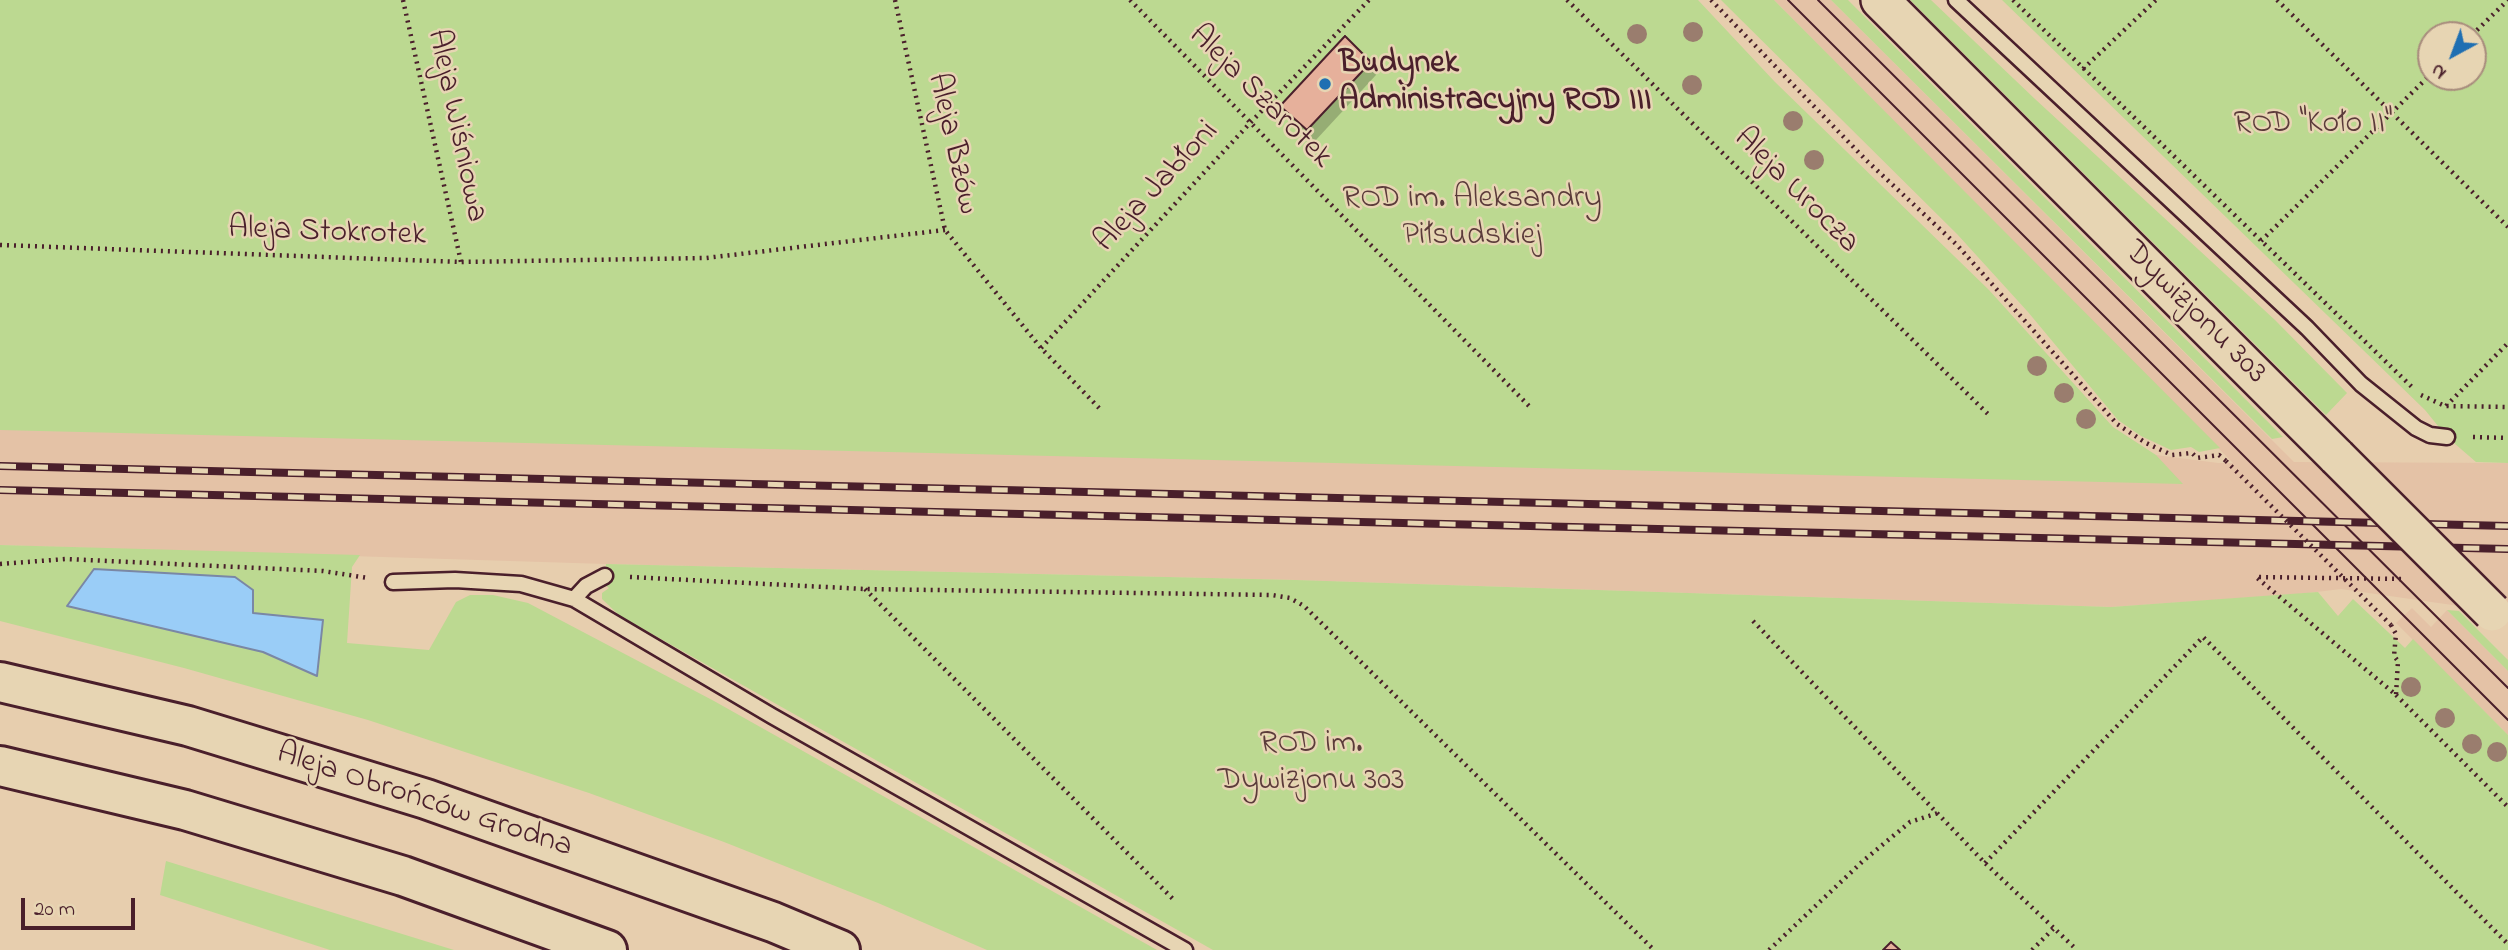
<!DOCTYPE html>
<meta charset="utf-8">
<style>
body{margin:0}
#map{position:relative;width:2508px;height:950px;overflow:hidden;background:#e7ceae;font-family:"Indie Flower",sans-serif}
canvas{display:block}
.north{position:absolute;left:2417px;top:21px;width:70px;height:70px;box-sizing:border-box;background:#e7d5b3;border:2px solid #a88c7d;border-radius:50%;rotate:221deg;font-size:19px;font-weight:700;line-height:28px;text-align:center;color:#4a1f2b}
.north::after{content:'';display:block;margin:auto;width:24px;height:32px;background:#1f6fb2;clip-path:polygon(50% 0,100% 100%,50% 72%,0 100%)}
.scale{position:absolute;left:21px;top:898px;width:114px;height:32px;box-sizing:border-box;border:4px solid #4a1f2b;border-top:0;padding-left:9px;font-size:21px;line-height:24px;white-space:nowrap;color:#4a1f2b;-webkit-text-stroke:5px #e7d5b3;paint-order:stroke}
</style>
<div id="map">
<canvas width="2508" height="950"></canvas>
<div class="north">N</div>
<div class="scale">20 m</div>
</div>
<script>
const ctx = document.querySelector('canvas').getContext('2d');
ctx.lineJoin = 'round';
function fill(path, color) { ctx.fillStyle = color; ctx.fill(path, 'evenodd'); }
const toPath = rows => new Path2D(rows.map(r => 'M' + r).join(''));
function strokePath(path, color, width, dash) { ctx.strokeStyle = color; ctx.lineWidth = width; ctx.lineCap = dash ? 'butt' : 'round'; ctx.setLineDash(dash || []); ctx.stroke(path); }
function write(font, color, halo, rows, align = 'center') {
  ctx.font = font + ' "Indie Flower",sans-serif'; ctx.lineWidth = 5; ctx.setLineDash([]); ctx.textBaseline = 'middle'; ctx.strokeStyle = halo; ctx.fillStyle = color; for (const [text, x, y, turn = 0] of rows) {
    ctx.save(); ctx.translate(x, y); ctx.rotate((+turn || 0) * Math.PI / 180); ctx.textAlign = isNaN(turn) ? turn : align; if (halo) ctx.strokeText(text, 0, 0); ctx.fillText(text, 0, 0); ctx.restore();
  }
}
fill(toPath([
 [1774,0,1831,0,2294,462,2508,463,2508,613,2341,589,2300,594,2111,607,1296,580,606,564,0,545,0,406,2056,421,2156,455,2218,463,2233,463],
 [2412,608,2431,627,2447,610,2508,671,2508,735,2396,623]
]), '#e4c2a6');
fill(toPath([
 [0,0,1698,0,1775,82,1989,290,2113,427,2156,455,2183,484,0,430],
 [1721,0,1774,0,2220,448,2199,452,2191,447,2171,450,2141,436,2118,420,2028,312,1957,234],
 [1831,0,1848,0,2283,437,2272,439],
 [1910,0,1931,0,2035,99,2275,320,2347,393,2326,415],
 [2002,0,2508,0,2508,463,2476,462,2447,437,2425,410],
 [2431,35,2473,35,2473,77,2431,77],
 [0,545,360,555,352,567,347,643,429,650,456,602,470,595,493,595,528,603,714,701,1157,950,987,950,878,903,724,842,589,793,368,720,184,668,0,621],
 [67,606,253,613,317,676,264,652],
 [606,564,1296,580,2111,607,2318,592,2338,616,2353,599,2405,648,2413,639,2508,735,2508,950,1213,950,620,616,602,599,602,593,609,588,605,585],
 [2447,610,2459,611,2508,660,2508,671],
 [166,861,454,950,330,950,160,895]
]), '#bcd991');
const water = toPath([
 [94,569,235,577,253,590,253,613,323,620,317,676,263,652,67,606,94,569]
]);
fill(water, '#9acdf7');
strokePath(water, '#7a87a5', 2);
fill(toPath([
 [1369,63,1376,75,1315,141,1290,118,1283,106]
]), '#0003');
const building = toPath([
 [1345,36,1371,62,1307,130,1280,106,1345,36],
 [1891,942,1900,950,1883,950,1891,942]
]);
fill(building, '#e6b09b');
strokePath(building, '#4a1f2b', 2);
const service = toPath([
 [1956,0,2307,328,2361,384,2416,428,2430,435,2447,437],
 [393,582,455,580,521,584,574,599,772,716,1185,950],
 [574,599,586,586,605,576]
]);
const tertiary = toPath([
 [1880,0,2337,457]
]);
const motorway = toPath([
 [0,682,188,726,426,799,773,922,840,950],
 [0,766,185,810,403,876,607,950]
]);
strokePath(service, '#4a1f2b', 19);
strokePath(tertiary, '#4a1f2b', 42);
strokePath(motorway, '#4a1f2b', 44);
strokePath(toPath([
 [403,0,461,262],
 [895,0,945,230,1041,348,1101,410],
 [1130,0,1531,408],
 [1567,0,1991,417],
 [1711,0,1866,160,1957,245,2117,424,2146,443,2172,455,2192,453,2197,458,2219,455,2226,461],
 [2013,0,2412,387],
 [2277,0,2508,227],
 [2472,35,2508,0],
 [2083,69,2156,0],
 [2261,241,2431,74],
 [0,245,461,262,706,258,945,230],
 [1041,348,1251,122,1369,0],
 [2421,395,2445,406,2508,407],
 [2446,406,2508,343],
 [2473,437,2508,438],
 [0,564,66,559,323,571,368,578],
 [630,577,865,589,1272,595,1290,598,1304,606,1654,950],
 [865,589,1174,900],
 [1753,621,1985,863,2077,950],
 [2391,625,2396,634,2394,656,2398,661,2396,695,2256,577,2406,579],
 [2396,695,2508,807],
 [1985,863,2203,637,2508,944],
 [1769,950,1863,861,1910,822,1938,813],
 [2032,950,2054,928]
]), '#4a1f2b', 4.5, [2, 5]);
strokePath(service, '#e7d5b3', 14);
strokePath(tertiary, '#e7d5b3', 37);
strokePath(motorway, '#e7d5b3', 38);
strokePath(toPath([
 [1788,0,2508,720],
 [1818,0,2508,688]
]), '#4a1f2b', 2);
const rail = toPath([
 [0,466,2508,526],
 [0,490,2508,549]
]);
strokePath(rail, '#4a1f2b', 8);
strokePath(rail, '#e7d5b3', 5, [16]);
const tertiaryBridge = toPath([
 [2337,457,2492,612]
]);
strokePath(tertiaryBridge, '#4a1f2b', 42, []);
strokePath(toPath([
 [2226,461,2391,625]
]), '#4a1f2b', 4.5, [2, 5]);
strokePath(tertiaryBridge, '#e7d5b3', 37);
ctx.fillStyle = '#9a7d6e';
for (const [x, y] of [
 [1693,32],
 [1637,34],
 [1692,85],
 [1793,121],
 [1814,160],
 [2037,366],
 [2064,393],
 [2086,419],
 [2411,687],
 [2445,718],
 [2472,744],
 [2497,752]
]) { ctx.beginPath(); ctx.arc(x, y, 10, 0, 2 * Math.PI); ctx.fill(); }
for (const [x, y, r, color] of [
 [1325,84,7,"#1f6fb2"]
]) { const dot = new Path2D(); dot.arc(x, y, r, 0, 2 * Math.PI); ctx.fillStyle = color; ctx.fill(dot); strokePath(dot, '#e7d5b3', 2.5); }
write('bold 32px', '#4a1f2b', '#e7d5b3', [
 ["Budynek",1339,66],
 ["Administracyjny ROD III",1339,103]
], 'left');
write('32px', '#4a1f2b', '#e7d5b3', [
 ["Aleja Szarotek",1259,98,45],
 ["Aleja Wiśniowa",455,126,78],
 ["Aleja Bzów",951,144,77],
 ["Aleja Jabłoni",1158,188,-47],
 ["Aleja Urocza",1795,192,45],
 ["Aleja Stokrotek",327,234,2],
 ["Dywizjonu 303",2194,314,45],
 ["Aleja Obrońców Grodna",424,802,18]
]);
write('32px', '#5b3b3a', '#e7d5b3', [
 ["ROD \"Koło II\"",2313,126],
 ["ROD im. Aleksandry",1472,201],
 ["Piłsudskiej",1472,238],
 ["ROD im.",1311,746],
 ["Dywizjonu 303",1311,783]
]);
</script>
